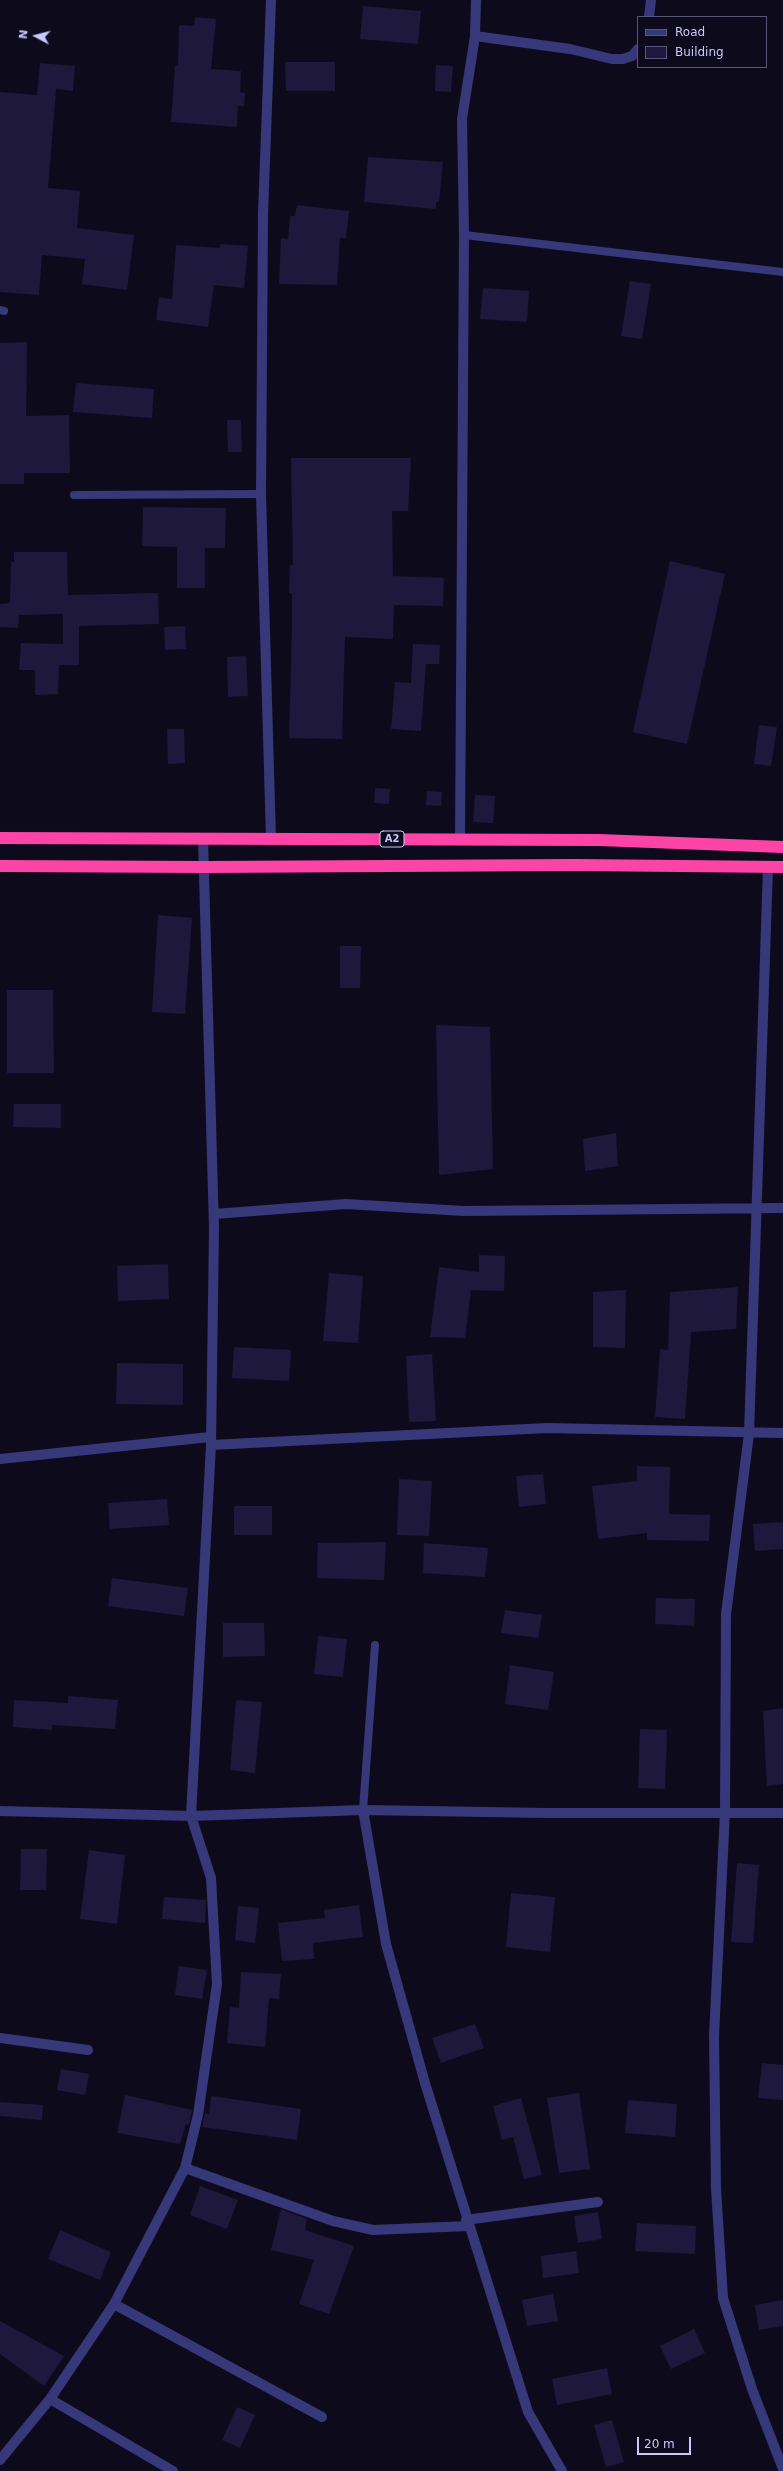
<!DOCTYPE html>
<style>
body{margin:0}
#map{position:relative;width:783px;height:2471px;overflow:hidden;background:#0d0b1b;font-family:"DejaVu Sans",sans-serif}
canvas{display:block}
.legend{position:absolute;left:637px;top:16px;width:130px;height:52px;box-sizing:border-box;background:#0d0b1b;border:1px solid #585676;margin:0;padding:5px 7px;list-style:none;font-size:12px;color:#c9c7fe}
.legend li{display:flex;align-items:center;gap:8px;height:20px}
.legend b{width:20px;border:1px solid #585676}
.north{position:absolute;left:16px;top:16px;width:40px;height:40px;-webkit-text-stroke:3px #0d0b1b;paint-order:stroke;rotate:277deg;font-size:11px;font-weight:700;line-height:16px;text-align:center;color:#c9c7fe}
.north::after{content:'';display:block;margin:auto;width:14px;height:18px;background:#c9c7fe;clip-path:polygon(50% 0,100% 100%,50% 72%,0 100%)}
.scale{position:absolute;left:637px;top:2437px;width:54px;height:18px;box-sizing:border-box;border:2px solid #c9c7fe;border-top:0;padding-left:5px;font-size:12px;line-height:14px;white-space:nowrap;color:#c9c7fe;-webkit-text-stroke:3px #0d0b1b;paint-order:stroke}
</style>
<div id="map">
<canvas width="783" height="2471"></canvas>
<ul class="legend">
<li><b style="height:5px;background:#37387a"></b>Road</li>
<li><b style="height:11px;background:#1d183c"></b>Building</li>
</ul>
<div class="north">N</div>
<div class="scale">20 m</div>
</div>
<script>
const ctx = document.querySelector('canvas').getContext('2d');
ctx.lineJoin = 'round';
function fill(path, color) { ctx.fillStyle = color; ctx.fill(path, 'evenodd'); }
const toPath = rows => new Path2D(rows.map(r => 'M' + r).join(''));
function strokePath(path, color, width, dash) { ctx.strokeStyle = color; ctx.lineWidth = width; ctx.lineCap = dash ? 'butt' : 'round'; ctx.setLineDash(dash || []); ctx.stroke(path); }
function write(font, color, halo, rows, align = 'center') {
  ctx.font = font + ' "DejaVu Sans",sans-serif'; ctx.lineWidth = 4; ctx.setLineDash([]); ctx.textBaseline = 'middle'; ctx.strokeStyle = halo; ctx.fillStyle = color; for (const [text, x, y, turn = 0] of rows) {
    ctx.save(); ctx.translate(x, y); ctx.rotate((+turn || 0) * Math.PI / 180); ctx.textAlign = isNaN(turn) ? turn : align; if (halo) ctx.strokeText(text, 0, 0); ctx.fillText(text, 0, 0); ctx.restore();
  }
}
fill(toPath([
 [363,6,421,11,418,44,360,39],
 [195,17,216,19,211,69,241,71,240,92,245,93,244,106,238,106,237,127,171,122,175,66,178,66,179,25,194,26],
 [285,62,335,62,335,91,286,91],
 [40,63,75,66,73,91,56,89,48,188,80,191,77,228,134,235,127,290,82,284,85,259,42,255,39,295,0,292,0,92,37,95],
 [436,65,453,66,451,92,435,91],
 [368,157,443,162,439,202,436,202,436,209,364,202],
 [297,205,349,211,346,238,340,238,337,285,279,284,281,238,288,239,290,216,295,216],
 [220,244,248,246,244,288,214,285,208,327,156,320,159,297,172,299,176,245,220,248],
 [630,281,651,284,642,339,621,336],
 [483,288,529,291,527,322,480,319],
 [27,342,26,416,69,415,70,473,24,473,24,484,0,484,0,343],
 [76,383,154,389,152,418,73,412],
 [227,420,241,420,242,452,228,452],
 [291,458,411,458,408,511,392,511,393,576,444,578,443,606,394,605,393,639,345,637,342,739,289,738,292,629,292,593,289,593,290,565,293,565],
 [143,507,226,508,225,548,205,548,205,588,177,588,177,547,142,546],
 [14,552,67,552,68,595,158,593,159,624,79,626,79,665,59,665,58,694,35,695,35,670,19,670,21,643,63,644,63,614,19,615,18,628,0,627,0,604,10,603,11,562,14,562],
 [670,561,725,574,687,744,633,732],
 [185,626,186,649,165,650,164,627],
 [413,644,440,645,439,664,426,664,421,731,391,729,395,682,411,683],
 [246,656,248,696,228,697,227,657],
 [759,725,777,727,771,766,754,764],
 [167,729,184,729,185,763,168,764],
 [375,788,390,789,389,804,374,803],
 [427,791,442,792,441,806,426,805],
 [475,795,495,796,493,823,473,822],
 [158,915,192,918,185,1014,152,1012],
 [340,946,361,946,360,988,340,988],
 [7,990,53,990,54,1073,7,1073],
 [436,1025,490,1027,493,1169,439,1175],
 [14,1104,61,1104,61,1128,13,1127],
 [616,1133,618,1166,585,1171,583,1139],
 [479,1255,505,1256,504,1291,471,1290,465,1338,430,1337,439,1267,479,1272],
 [168,1264,169,1299,118,1301,117,1266],
 [329,1273,363,1276,358,1343,323,1341],
 [738,1287,736,1329,691,1332,685,1419,655,1417,660,1349,668,1350,670,1292],
 [626,1290,625,1348,593,1347,593,1292],
 [234,1347,291,1350,289,1381,232,1378],
 [432,1354,436,1421,409,1422,406,1356],
 [117,1363,183,1364,183,1405,116,1404],
 [637,1466,670,1467,669,1514,710,1515,709,1541,647,1540,647,1533,598,1539,592,1486,637,1481],
 [543,1474,546,1504,519,1507,516,1476],
 [399,1479,432,1481,429,1536,397,1535],
 [167,1499,169,1525,110,1529,108,1503],
 [234,1506,272,1506,272,1535,234,1535],
 [783,1522,783,1549,755,1551,753,1524],
 [386,1542,384,1580,317,1578,318,1543],
 [424,1543,488,1548,485,1577,423,1573],
 [112,1578,188,1588,184,1616,108,1606],
 [656,1598,695,1599,694,1626,655,1624],
 [505,1610,542,1615,538,1638,501,1633],
 [223,1623,264,1623,265,1656,223,1657],
 [318,1636,347,1639,343,1677,314,1674],
 [510,1665,554,1672,548,1710,505,1704],
 [68,1696,118,1700,115,1729,52,1725,52,1730,13,1727,14,1700,68,1703],
 [236,1700,262,1702,255,1773,230,1770],
 [783,1708,783,1784,767,1786,763,1711],
 [640,1729,667,1730,665,1789,638,1788],
 [21,1849,47,1849,46,1890,20,1890],
 [89,1850,125,1855,117,1924,80,1919],
 [737,1863,759,1865,753,1943,731,1942],
 [511,1893,555,1897,550,1952,506,1947],
 [164,1897,206,1900,205,1923,162,1919],
 [359,1905,363,1937,313,1943,314,1959,282,1961,278,1923,325,1918,324,1910],
 [238,1906,259,1908,255,1943,235,1940],
 [179,1966,207,1970,202,1999,175,1995],
 [241,1972,281,1974,279,1999,269,1998,265,2047,227,2043,230,2007,239,2008],
 [475,2024,484,2048,441,2063,432,2038],
 [762,2063,783,2065,783,2100,758,2098],
 [61,2069,89,2074,85,2095,57,2090],
 [579,2093,590,2169,559,2173,547,2098],
 [125,2095,192,2110,189,2125,186,2124,180,2144,117,2133],
 [211,2096,301,2109,297,2140,202,2127,205,2113,209,2114],
 [521,2098,542,2175,524,2179,513,2137,502,2140,493,2106],
 [628,2100,677,2104,675,2137,625,2133],
 [0,2102,43,2105,42,2120,0,2116],
 [200,2186,238,2200,227,2229,190,2215],
 [281,2209,307,2219,305,2230,354,2246,329,2314,299,2304,314,2260,271,2250],
 [598,2212,602,2239,578,2243,574,2216],
 [637,2223,696,2226,695,2254,635,2251],
 [60,2230,111,2252,100,2280,48,2259],
 [576,2251,579,2273,543,2278,541,2256],
 [553,2294,558,2321,527,2326,522,2300],
 [783,2300,783,2326,759,2330,755,2305],
 [0,2321,64,2356,44,2386,0,2354],
 [694,2329,705,2353,671,2369,660,2346],
 [607,2368,612,2394,557,2405,552,2379],
 [237,2407,255,2415,240,2448,222,2440],
 [612,2420,624,2462,606,2467,594,2425]
]), '#1d183c');
strokePath(toPath([
 [464,235,783,272],
 [0,310,4,311],
 [74,495,261,494],
 [363,1810,375,1645]
]), '#37387a', 8);
strokePath(toPath([
 [271,0,263,214,261,494,271,839],
 [649,17,651,0],
 [475,36,570,49,612,59,623,59,632,56,638,49],
 [460,838,464,235,462,119,475,36,476,0],
 [768,867,749,1434,726,1614,725,1812,714,2036,716,2189,723,2298,752,2389,783,2469],
 [214,1214,346,1204,464,1211,783,1208],
 [211,1445,547,1428,783,1433],
 [0,1459,210,1437],
 [363,1810,386,1944,425,2083,528,2412,562,2471],
 [0,1811,191,1816,363,1810,547,1813,783,1813],
 [0,2038,88,2050],
 [185,2168,333,2221,373,2230,468,2226],
 [466,2220,598,2202],
 [114,2304,322,2417],
 [50,2399,173,2471],
 [0,2460,50,2399,114,2304,185,2168,198,2115,217,1984,211,1878,191,1816,211,1445,214,1228,203,839]
]), '#37387a', 10);
strokePath(toPath([
 [0,838,599,840,783,847],
 [0,866,204,867,575,865,783,867]
]), '#fc44a7', 12);
for (const [x, y, w] of [
 [392,839,24]
]) { const box = new Path2D(); box.roundRect(x - w / 2, y - 8, w, 16, 3); ctx.fillStyle = '#0d0b1b'; ctx.fill(box); strokePath(box, '#c9c7fe', 1); }
write('bold 10px', '#c9c7fe', null, [
 ["A2",392,839]
]);
</script>
